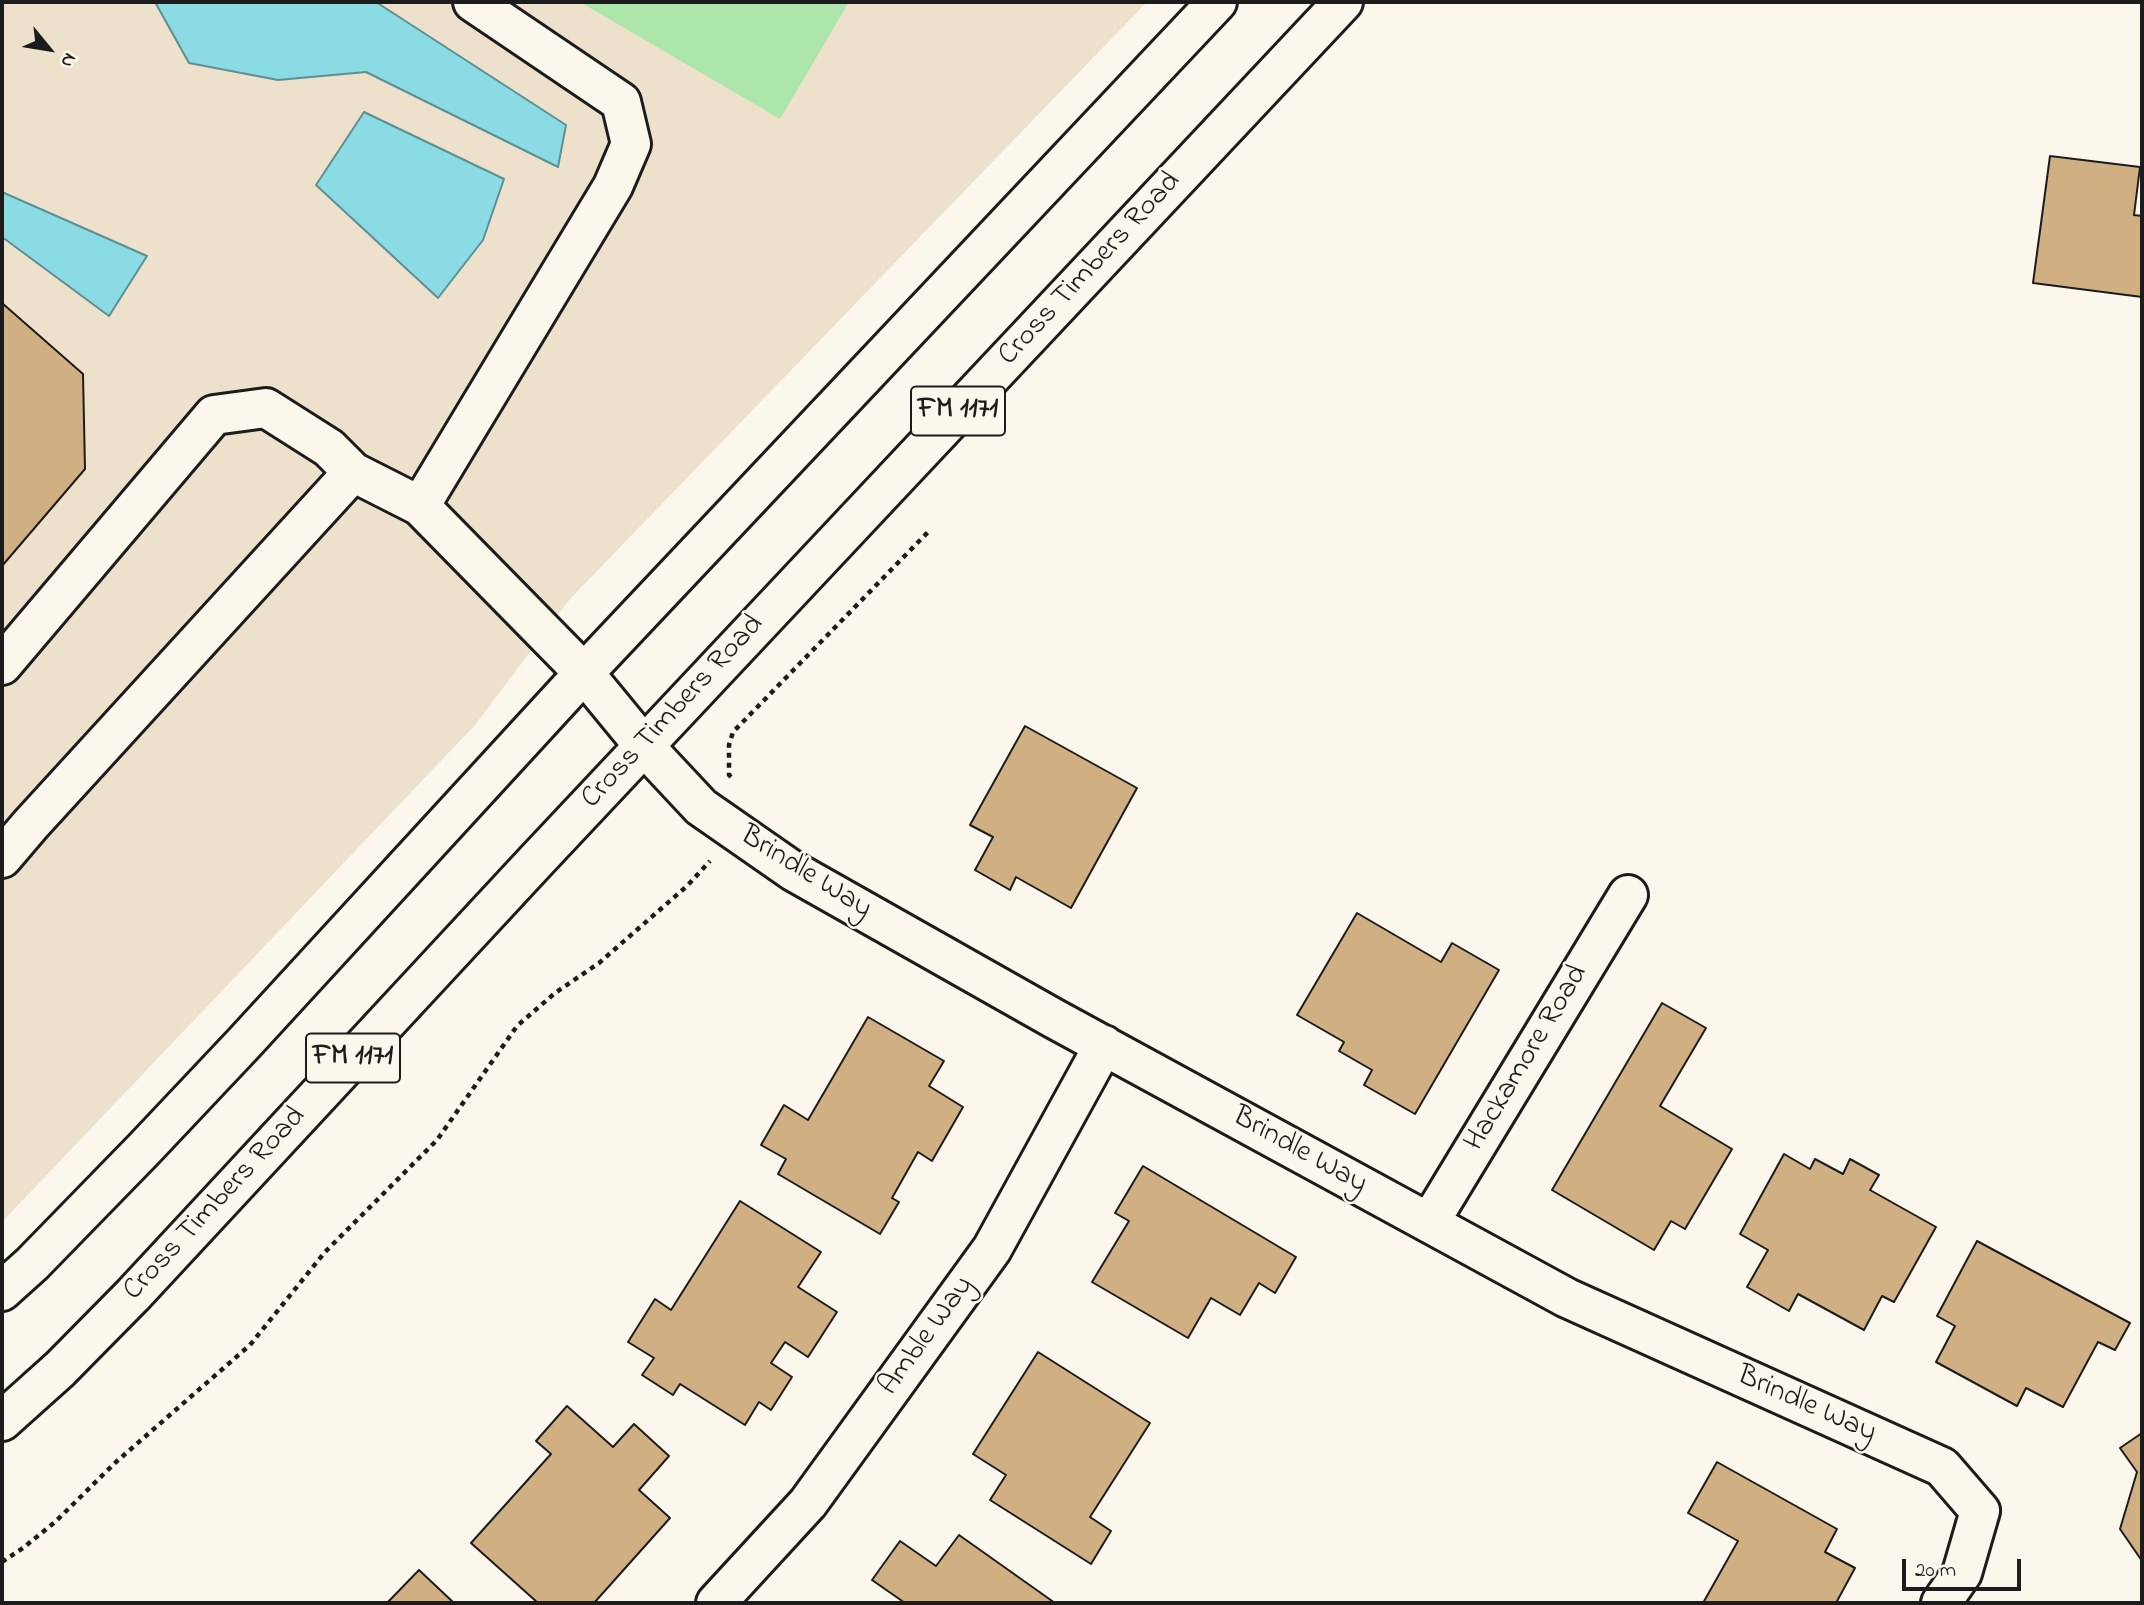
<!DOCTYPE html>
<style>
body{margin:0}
#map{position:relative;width:2144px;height:1605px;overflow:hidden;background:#fbf7ec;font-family:"Indie Flower",sans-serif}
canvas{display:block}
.frame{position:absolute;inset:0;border:4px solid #1c1c1c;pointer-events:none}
.north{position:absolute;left:14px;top:14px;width:70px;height:70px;-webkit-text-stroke:5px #fbf7ec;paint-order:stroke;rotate:120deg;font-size:19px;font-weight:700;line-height:28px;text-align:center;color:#1c1c1c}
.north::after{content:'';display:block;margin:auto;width:24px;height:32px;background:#1c1c1c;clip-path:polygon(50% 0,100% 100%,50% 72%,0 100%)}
.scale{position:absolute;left:1902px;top:1559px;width:119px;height:32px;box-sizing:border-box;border:4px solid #1c1c1c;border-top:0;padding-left:9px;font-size:21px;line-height:24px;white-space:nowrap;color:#1c1c1c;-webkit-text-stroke:5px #fbf7ec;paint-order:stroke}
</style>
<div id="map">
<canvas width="2144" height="1605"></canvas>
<div class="frame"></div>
<div class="north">N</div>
<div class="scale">20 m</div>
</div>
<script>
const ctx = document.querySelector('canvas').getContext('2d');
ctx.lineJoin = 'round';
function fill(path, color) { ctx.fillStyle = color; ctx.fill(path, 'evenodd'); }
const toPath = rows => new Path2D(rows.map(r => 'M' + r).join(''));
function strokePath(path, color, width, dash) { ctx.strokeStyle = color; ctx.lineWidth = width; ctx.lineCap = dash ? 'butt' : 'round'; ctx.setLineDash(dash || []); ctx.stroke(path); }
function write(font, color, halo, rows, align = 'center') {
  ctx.font = font + ' "Indie Flower",sans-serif'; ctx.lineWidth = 5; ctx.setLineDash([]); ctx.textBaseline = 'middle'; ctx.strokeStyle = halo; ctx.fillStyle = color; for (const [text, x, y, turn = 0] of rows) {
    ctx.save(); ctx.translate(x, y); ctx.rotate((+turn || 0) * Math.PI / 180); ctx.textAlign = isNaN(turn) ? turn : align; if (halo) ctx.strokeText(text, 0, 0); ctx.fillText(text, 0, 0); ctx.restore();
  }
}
fill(toPath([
 [2,2,1147,2,570,599,475,725,2,1222]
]), '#eee1cc');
fill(toPath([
 [580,2,849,2,780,119]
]), '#ace6ab');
const water = toPath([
 [155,2,376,2,566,125,558,167,366,72,278,80,189,63,155,2],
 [364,112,504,179,483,240,438,298,316,185,364,112],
 [2,192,147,256,109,316,2,237,2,192]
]);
fill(water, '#8adbe3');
strokePath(water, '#5e8f93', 2);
const building = toPath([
 [2050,156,2140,167,2134,215,2142,216,2142,297,2033,283,2050,156],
 [2,303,83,374,85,469,2,566,2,303],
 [1025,726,1137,788,1071,908,1016,877,1010,890,975,870,993,837,970,825,1025,726],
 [1357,913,1441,962,1452,943,1499,970,1415,1114,1364,1085,1372,1070,1339,1051,1344,1042,1297,1015,1357,913],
 [1662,1003,1706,1028,1660,1106,1732,1149,1685,1229,1671,1221,1654,1250,1552,1190,1662,1003],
 [868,1017,944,1061,929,1086,963,1107,932,1161,918,1152,892,1198,899,1202,880,1234,778,1174,786,1159,761,1145,784,1105,808,1120,868,1017],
 [1784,1154,1810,1169,1815,1159,1843,1174,1850,1159,1879,1175,1870,1190,1936,1227,1894,1302,1882,1296,1864,1330,1798,1294,1789,1311,1747,1287,1768,1250,1740,1234,1784,1154],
 [1143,1166,1296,1257,1275,1293,1259,1283,1240,1315,1211,1298,1188,1338,1092,1282,1129,1221,1115,1213,1143,1166],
 [740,1201,821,1252,798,1287,837,1312,808,1357,785,1342,771,1363,792,1377,771,1410,759,1402,745,1425,680,1384,673,1395,642,1375,654,1358,628,1342,655,1299,671,1310,740,1201],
 [1977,1241,2130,1323,2115,1350,2098,1342,2063,1407,2026,1388,2017,1406,1936,1362,1955,1326,1937,1316,1977,1241],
 [1038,1352,1150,1423,1090,1517,1111,1531,1091,1564,990,1500,1006,1475,973,1454,1038,1352],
 [567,1406,613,1447,634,1424,669,1456,639,1490,670,1518,594,1603,538,1603,471,1543,551,1454,536,1441,567,1406],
 [2142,1433,2142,1561,2120,1529,2137,1472,2120,1448,2142,1433],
 [1717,1462,1837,1529,1825,1552,1855,1568,1836,1603,1703,1603,1738,1541,1688,1513,1717,1462],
 [959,1535,1055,1603,905,1603,872,1580,900,1541,936,1566,959,1535],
 [419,1570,454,1603,387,1603,419,1570]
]);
fill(building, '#d0af83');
strokePath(building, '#1c1c1c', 2);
const minor = toPath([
 [473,2,621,102,631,144,613,186,420,506,584,673],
 [353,472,420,506],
 [2,665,214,415,266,408,329,448,353,472,31,824,2,858],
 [644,746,701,807,793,871,1053,1018,1567,1298,1942,1467,1980,1511,1962,1573,1941,1603],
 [1429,1223,1628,895],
 [716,1603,808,1503,992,1249,1104,1045]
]);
const major = toPath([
 [584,673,644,746],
 [2,1291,32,1264,145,1148,245,1042,584,673,1217,2],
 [2,1421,60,1369,133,1295,535,862,1343,2]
]);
strokePath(minor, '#1c1c1c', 44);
strokePath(major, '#1c1c1c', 44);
strokePath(toPath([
 [731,777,729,775,729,745,733,732,929,531],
 [2,1562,23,1548,55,1522,116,1462,250,1345,325,1252,437,1140,517,1026,555,993,599,963,687,886,710,861]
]), '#1c1c1c', 4.5, [5, 5]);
strokePath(minor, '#fbf7ec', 38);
strokePath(major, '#fbf7ec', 38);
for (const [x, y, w] of [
 [958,411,94],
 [353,1058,94]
]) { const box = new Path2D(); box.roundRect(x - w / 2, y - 24.5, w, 49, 5); ctx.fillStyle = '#fbf7ec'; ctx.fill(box); strokePath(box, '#1c1c1c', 2); }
write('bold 28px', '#1c1c1c', null, [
 ["FM 1171",958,411],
 ["FM 1171",353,1058]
]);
write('30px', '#1c1c1c', '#fbf7ec', [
 ["Cross Timbers Road",1091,270,-47],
 ["Cross Timbers Road",674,713,-47],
 ["Brindle Way",805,874,32],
 ["Hackamore Road",1528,1059,-59],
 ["Brindle Way",1299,1152,29],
 ["Cross Timbers Road",216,1205,-47],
 ["Amble Way",928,1337,-54],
 ["Brindle Way",1806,1406,24]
]);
</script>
